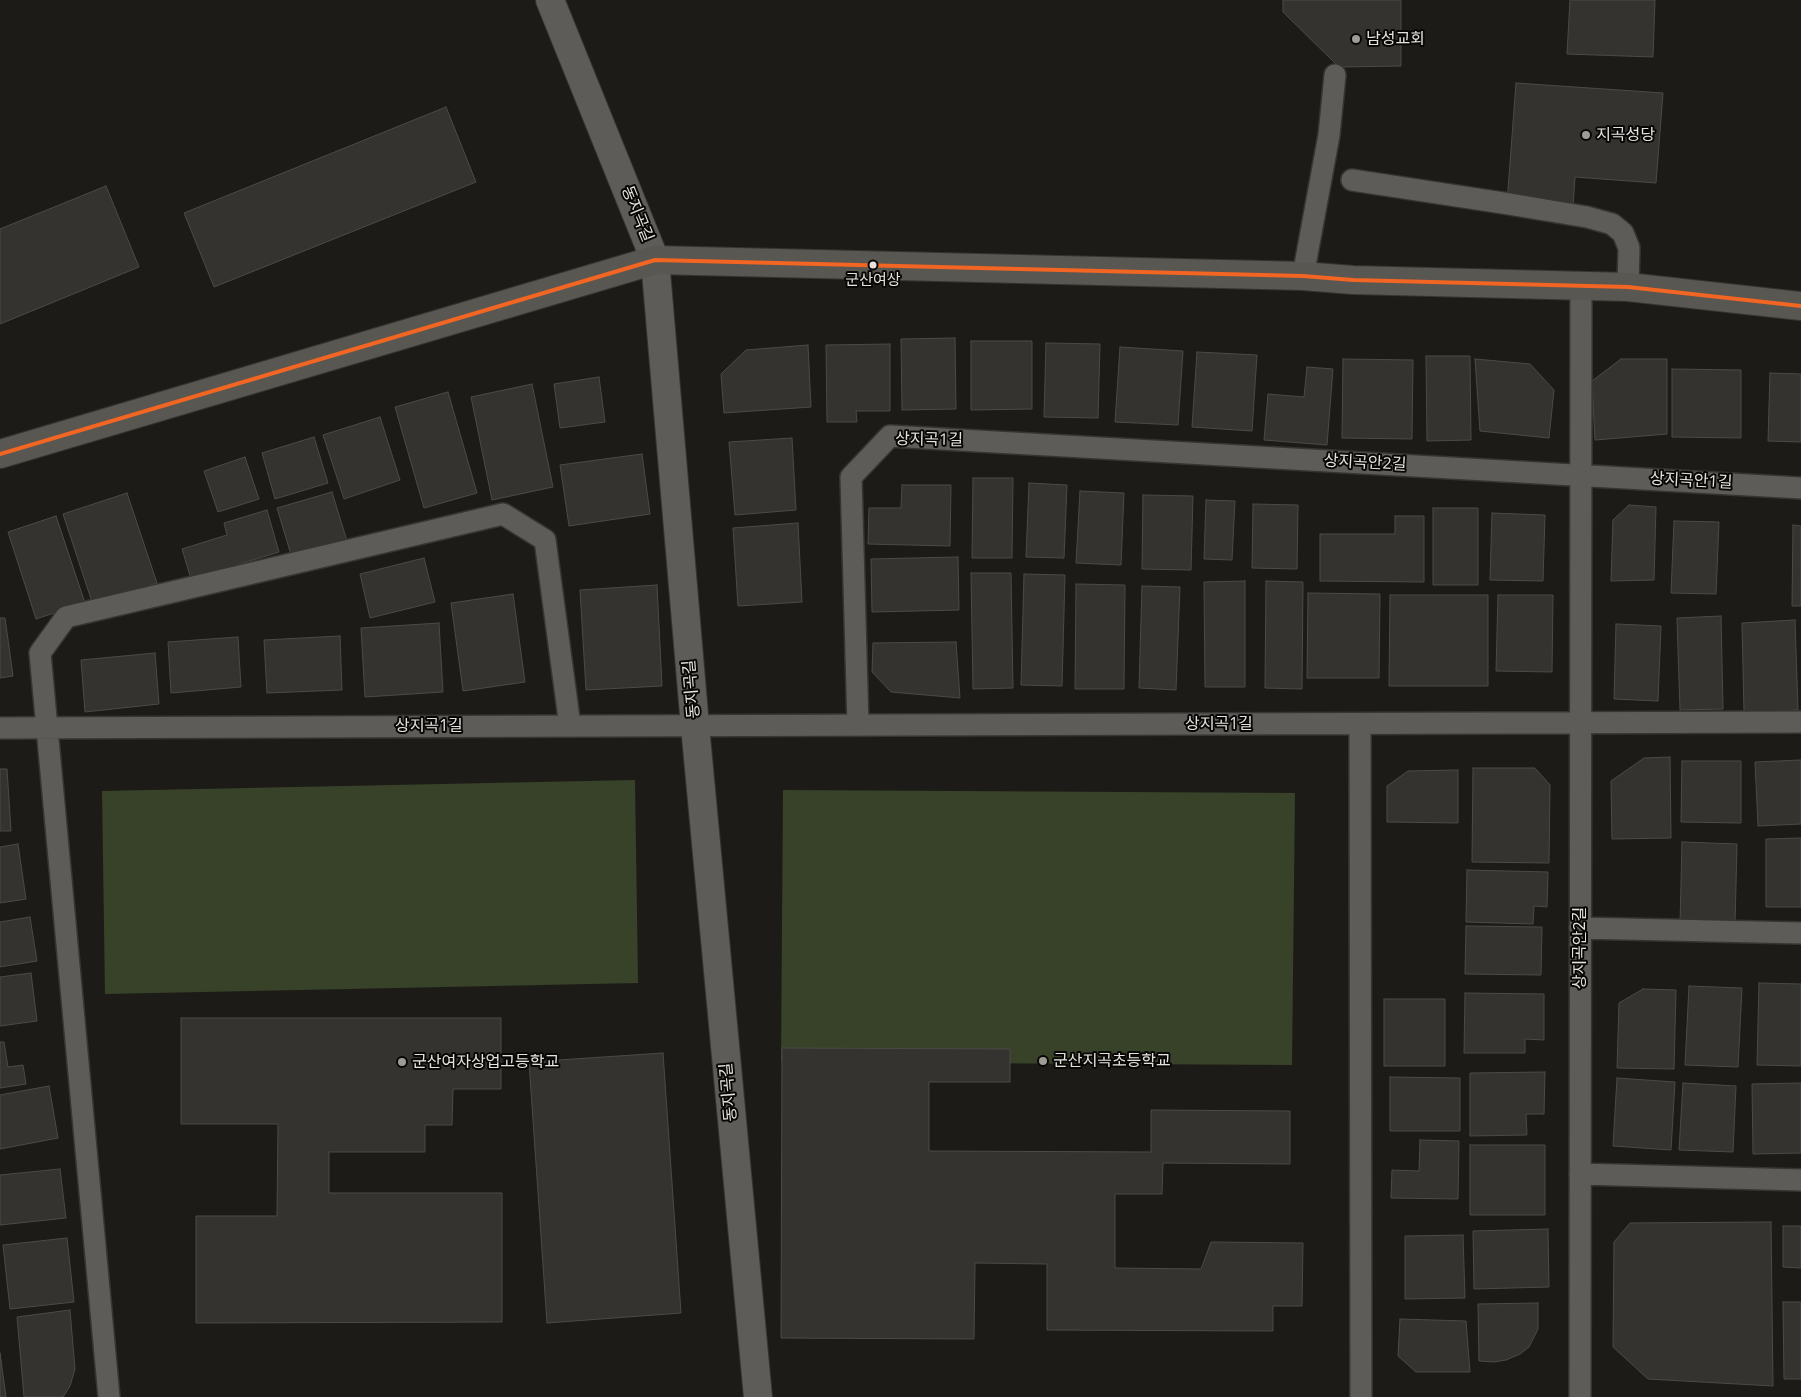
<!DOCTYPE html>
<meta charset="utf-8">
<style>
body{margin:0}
canvas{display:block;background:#1d1b17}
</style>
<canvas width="1801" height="1397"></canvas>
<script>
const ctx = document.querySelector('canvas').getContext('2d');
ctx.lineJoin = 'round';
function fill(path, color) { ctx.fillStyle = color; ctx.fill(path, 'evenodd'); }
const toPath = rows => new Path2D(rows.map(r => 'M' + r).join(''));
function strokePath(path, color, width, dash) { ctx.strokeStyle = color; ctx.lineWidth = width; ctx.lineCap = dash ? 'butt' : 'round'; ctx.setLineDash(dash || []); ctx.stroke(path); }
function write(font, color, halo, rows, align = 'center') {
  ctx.font = font + ' "Open Sans","Noto Sans KR",sans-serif'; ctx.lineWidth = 4; ctx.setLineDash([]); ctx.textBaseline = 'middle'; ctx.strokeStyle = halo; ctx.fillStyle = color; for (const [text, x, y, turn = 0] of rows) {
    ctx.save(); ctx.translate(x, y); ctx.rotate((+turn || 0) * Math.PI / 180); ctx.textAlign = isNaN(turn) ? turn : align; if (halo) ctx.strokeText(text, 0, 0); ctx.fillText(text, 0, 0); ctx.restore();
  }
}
fill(toPath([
 [635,780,638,983,105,994,102,791],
 [783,790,1295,793,1292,1065,781,1062]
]), '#374228');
const building = toPath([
 [1283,0,1401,0,1401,66,1339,67,1283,12,1283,0],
 [1570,0,1655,0,1653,57,1567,54,1570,0],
 [1516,83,1663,93,1656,183,1575,177,1573,207,1507,203,1516,83],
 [446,107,476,182,214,287,184,213,446,107],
 [106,186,139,267,0,324,0,229,106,186],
 [955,338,956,409,902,410,901,339,955,338],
 [971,341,1032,341,1032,409,971,410,971,341],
 [1046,343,1100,344,1098,418,1044,417,1046,343],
 [890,344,890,411,856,411,857,422,827,422,826,345,890,344],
 [808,345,811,407,724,413,721,374,746,350,808,345],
 [1120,347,1183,351,1178,425,1115,422,1120,347],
 [1197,352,1257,355,1252,431,1192,427,1197,352],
 [1426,356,1470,356,1471,440,1427,441,1426,356],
 [1343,359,1413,360,1412,439,1342,438,1343,359],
 [1475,359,1530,364,1554,390,1549,438,1480,431,1475,359],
 [1621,359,1667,359,1667,434,1595,440,1592,381,1621,359],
 [1307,367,1333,369,1327,445,1264,440,1268,394,1304,397,1307,367],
 [1672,369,1741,370,1741,438,1672,437,1672,369],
 [1770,373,1801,374,1801,442,1768,441,1770,373],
 [599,377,605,422,560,428,554,384,599,377],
 [532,384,553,487,492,500,471,397,532,384],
 [448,392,477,493,424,508,395,407,448,392],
 [380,417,400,480,344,499,323,435,380,417],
 [314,437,328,483,275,499,262,453,314,437],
 [792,438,796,510,735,515,729,442,792,438],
 [642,454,650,514,569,526,560,465,642,454],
 [245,457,259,499,218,512,204,471,245,457],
 [973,478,1013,478,1012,558,972,558,973,478],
 [1029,483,1067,485,1064,558,1026,557,1029,483],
 [902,485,951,485,950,546,868,544,869,508,901,508,902,485],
 [1080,491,1124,493,1121,565,1076,563,1080,491],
 [332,492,347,541,292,558,277,508,332,492],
 [127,493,157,583,93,605,63,514,127,493],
 [1143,495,1193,496,1191,570,1142,569,1143,495],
 [1206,500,1235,501,1232,560,1204,559,1206,500],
 [1253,504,1298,505,1297,569,1252,568,1253,504],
 [1629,505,1656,507,1654,580,1611,581,1613,520,1629,505],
 [1433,508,1478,508,1478,585,1433,585,1433,508],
 [267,510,279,552,191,579,182,549,227,535,224,523,267,510],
 [1492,513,1545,515,1543,581,1490,580,1492,513],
 [56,516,85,603,36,619,8,532,56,516],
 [1395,516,1424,516,1424,582,1320,581,1320,534,1395,534,1395,516],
 [1674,521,1719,522,1716,594,1671,593,1674,521],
 [798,523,802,602,738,606,733,528,798,523],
 [1793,525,1801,526,1801,606,1792,606,1793,525],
 [958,557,959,610,872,612,871,559,958,557],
 [424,558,435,602,370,618,360,574,424,558],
 [971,573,1011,573,1013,688,973,689,971,573],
 [1024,574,1065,575,1062,686,1021,685,1024,574],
 [1245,581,1245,687,1205,687,1204,582,1245,581],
 [1266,581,1303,582,1302,689,1265,688,1266,581],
 [1076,584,1125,585,1124,689,1075,689,1076,584],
 [657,585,662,686,586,690,580,590,657,585],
 [1142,586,1180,587,1176,690,1139,688,1142,586],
 [1308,593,1380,594,1379,678,1307,678,1308,593],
 [513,594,525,682,463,691,451,603,513,594],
 [1390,595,1488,595,1488,686,1389,686,1390,595],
 [1498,595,1553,595,1552,672,1496,671,1498,595],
 [1721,616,1723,709,1680,710,1677,618,1721,616],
 [0,618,5,618,13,676,0,678,0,618],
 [1795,620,1798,710,1744,712,1742,623,1795,620],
 [439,623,443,692,365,697,361,628,439,623],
 [1616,624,1661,626,1658,701,1614,699,1616,624],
 [340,636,342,690,267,693,264,640,340,636],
 [238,637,241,687,171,693,168,642,238,637],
 [956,642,960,698,891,692,872,672,873,643,956,642],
 [155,653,159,704,85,712,81,660,155,653],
 [1670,757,1671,838,1612,839,1611,781,1644,758,1670,757],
 [1801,760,1801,824,1758,826,1755,762,1801,760],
 [1682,761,1741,761,1741,823,1681,822,1682,761],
 [1473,768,1535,768,1550,785,1549,863,1472,862,1473,768],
 [0,769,7,769,11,831,0,831,0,769],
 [1458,770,1458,823,1387,822,1387,786,1408,771,1458,770],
 [1801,838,1801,907,1766,907,1766,839,1801,838],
 [1682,842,1737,844,1735,925,1680,924,1682,842],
 [18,844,26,899,0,903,0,847,18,844],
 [1467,870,1548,872,1547,907,1534,906,1533,924,1466,922,1467,870],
 [30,917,37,961,0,967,0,922,30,917],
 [1466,926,1542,927,1541,975,1465,974,1466,926],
 [31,973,37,1021,0,1026,0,977,31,973],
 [1759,983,1801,984,1801,1066,1757,1065,1759,983],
 [1689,986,1742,988,1738,1067,1685,1065,1689,986],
 [1643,989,1676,990,1674,1069,1617,1068,1619,1003,1643,989],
 [1465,993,1544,994,1544,1040,1525,1039,1525,1053,1464,1053,1465,993],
 [1384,999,1445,999,1445,1066,1384,1066,1384,999],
 [181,1018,501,1018,501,1089,453,1089,452,1125,425,1125,425,1152,329,1152,329,1193,502,1193,502,1322,196,1323,196,1216,277,1216,278,1124,181,1124,181,1018],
 [0,1042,4,1042,8,1067,23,1065,26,1084,0,1088,0,1042],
 [782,1048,1010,1049,1010,1082,929,1082,929,1151,1151,1152,1151,1110,1290,1111,1290,1164,1163,1163,1162,1194,1115,1194,1115,1268,1201,1269,1211,1242,1303,1243,1302,1306,1273,1306,1273,1331,1047,1330,1047,1264,975,1263,974,1339,781,1338,782,1048],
 [663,1053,681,1313,547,1323,529,1062,663,1053],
 [1545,1072,1544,1114,1526,1114,1527,1135,1470,1136,1470,1073,1545,1072],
 [1390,1077,1460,1078,1460,1131,1390,1131,1390,1077],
 [1617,1078,1675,1082,1671,1150,1613,1146,1617,1078],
 [1683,1083,1736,1086,1733,1152,1679,1150,1683,1083],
 [1801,1083,1801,1153,1753,1154,1752,1084,1801,1083],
 [49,1086,58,1138,0,1149,0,1095,49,1086],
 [1420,1140,1459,1141,1458,1199,1391,1198,1392,1170,1419,1171,1420,1140],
 [1470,1145,1545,1145,1545,1215,1470,1215,1470,1145],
 [60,1169,66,1218,0,1225,0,1175,60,1169],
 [1771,1222,1773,1386,1648,1379,1613,1347,1614,1242,1630,1223,1771,1222],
 [1783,1226,1801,1226,1801,1268,1783,1267,1783,1226],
 [1548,1229,1549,1287,1474,1289,1473,1231,1548,1229],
 [1463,1235,1465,1298,1405,1299,1405,1236,1463,1235],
 [67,1238,74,1302,10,1309,3,1245,67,1238],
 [1783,1302,1801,1302,1801,1379,1784,1379,1783,1302],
 [1538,1303,1538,1329,1529,1347,1520,1354,1506,1360,1494,1362,1479,1361,1478,1304,1538,1303],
 [70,1310,75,1369,70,1386,63,1397,24,1397,17,1317,70,1310],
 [1400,1319,1466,1321,1470,1372,1416,1372,1398,1356,1400,1319],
 [0,1353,6,1397,0,1397,0,1353]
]);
fill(building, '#343330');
strokePath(building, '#4c4a47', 1);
const lane = toPath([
 [1352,180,1503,203,1587,217,1612,224,1623,233,1629,248,1628,287],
 [1303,276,1329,135,1335,75],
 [1360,724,1361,1397],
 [858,725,851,477,890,436,1801,488],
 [0,728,1801,722],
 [1580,928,1801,933],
 [1580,1174,1801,1180],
 [109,1397,40,653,66,617,503,514,545,540,570,726],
 [1580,1397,1581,286]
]);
const street = toPath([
 [550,0,655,260,695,726,758,1397]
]);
const secondary = toPath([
 [0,454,655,260,1303,276,1353,280,1628,287,1801,306]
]);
strokePath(lane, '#373533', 24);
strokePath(street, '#373533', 30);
strokePath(secondary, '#373533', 30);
strokePath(lane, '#5e5c59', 21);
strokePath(street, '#5e5c59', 28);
strokePath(secondary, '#585751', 28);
strokePath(toPath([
 [0,454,655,260,1303,276,1353,280,1628,287,1801,306]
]), '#f26522', 4);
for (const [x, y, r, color] of [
 [1356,39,5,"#9f9c98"],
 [1586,135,5,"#9f9c98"],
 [873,265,4.5,"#e5e2de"],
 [1043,1061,5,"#9f9c98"],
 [402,1062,5,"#9f9c98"]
]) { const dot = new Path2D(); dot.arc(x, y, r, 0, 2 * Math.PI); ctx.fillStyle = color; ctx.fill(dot); strokePath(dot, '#080705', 2); }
write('15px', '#e5e2de', '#080705', [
 ["군산여상",873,281]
]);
write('16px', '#e5e2de', '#080705', [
 ["남성교회",1366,39],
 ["지곡성당",1596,135],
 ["군산지곡초등학교",1053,1061],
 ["군산여자상업고등학교",412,1062]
], 'left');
write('16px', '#e5e2de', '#080705', [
 ["동지곡길",637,214,68],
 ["상지곡1길",929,440,1],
 ["상지곡안2길",1365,463,3],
 ["상지곡안1길",1691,481,3],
 ["동지곡길",692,689,-95],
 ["상지곡1길",1219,724],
 ["상지곡1길",429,726],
 ["상지곡안2길",1580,948,-90],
 ["동지곡길",729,1092,-95]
]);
</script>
